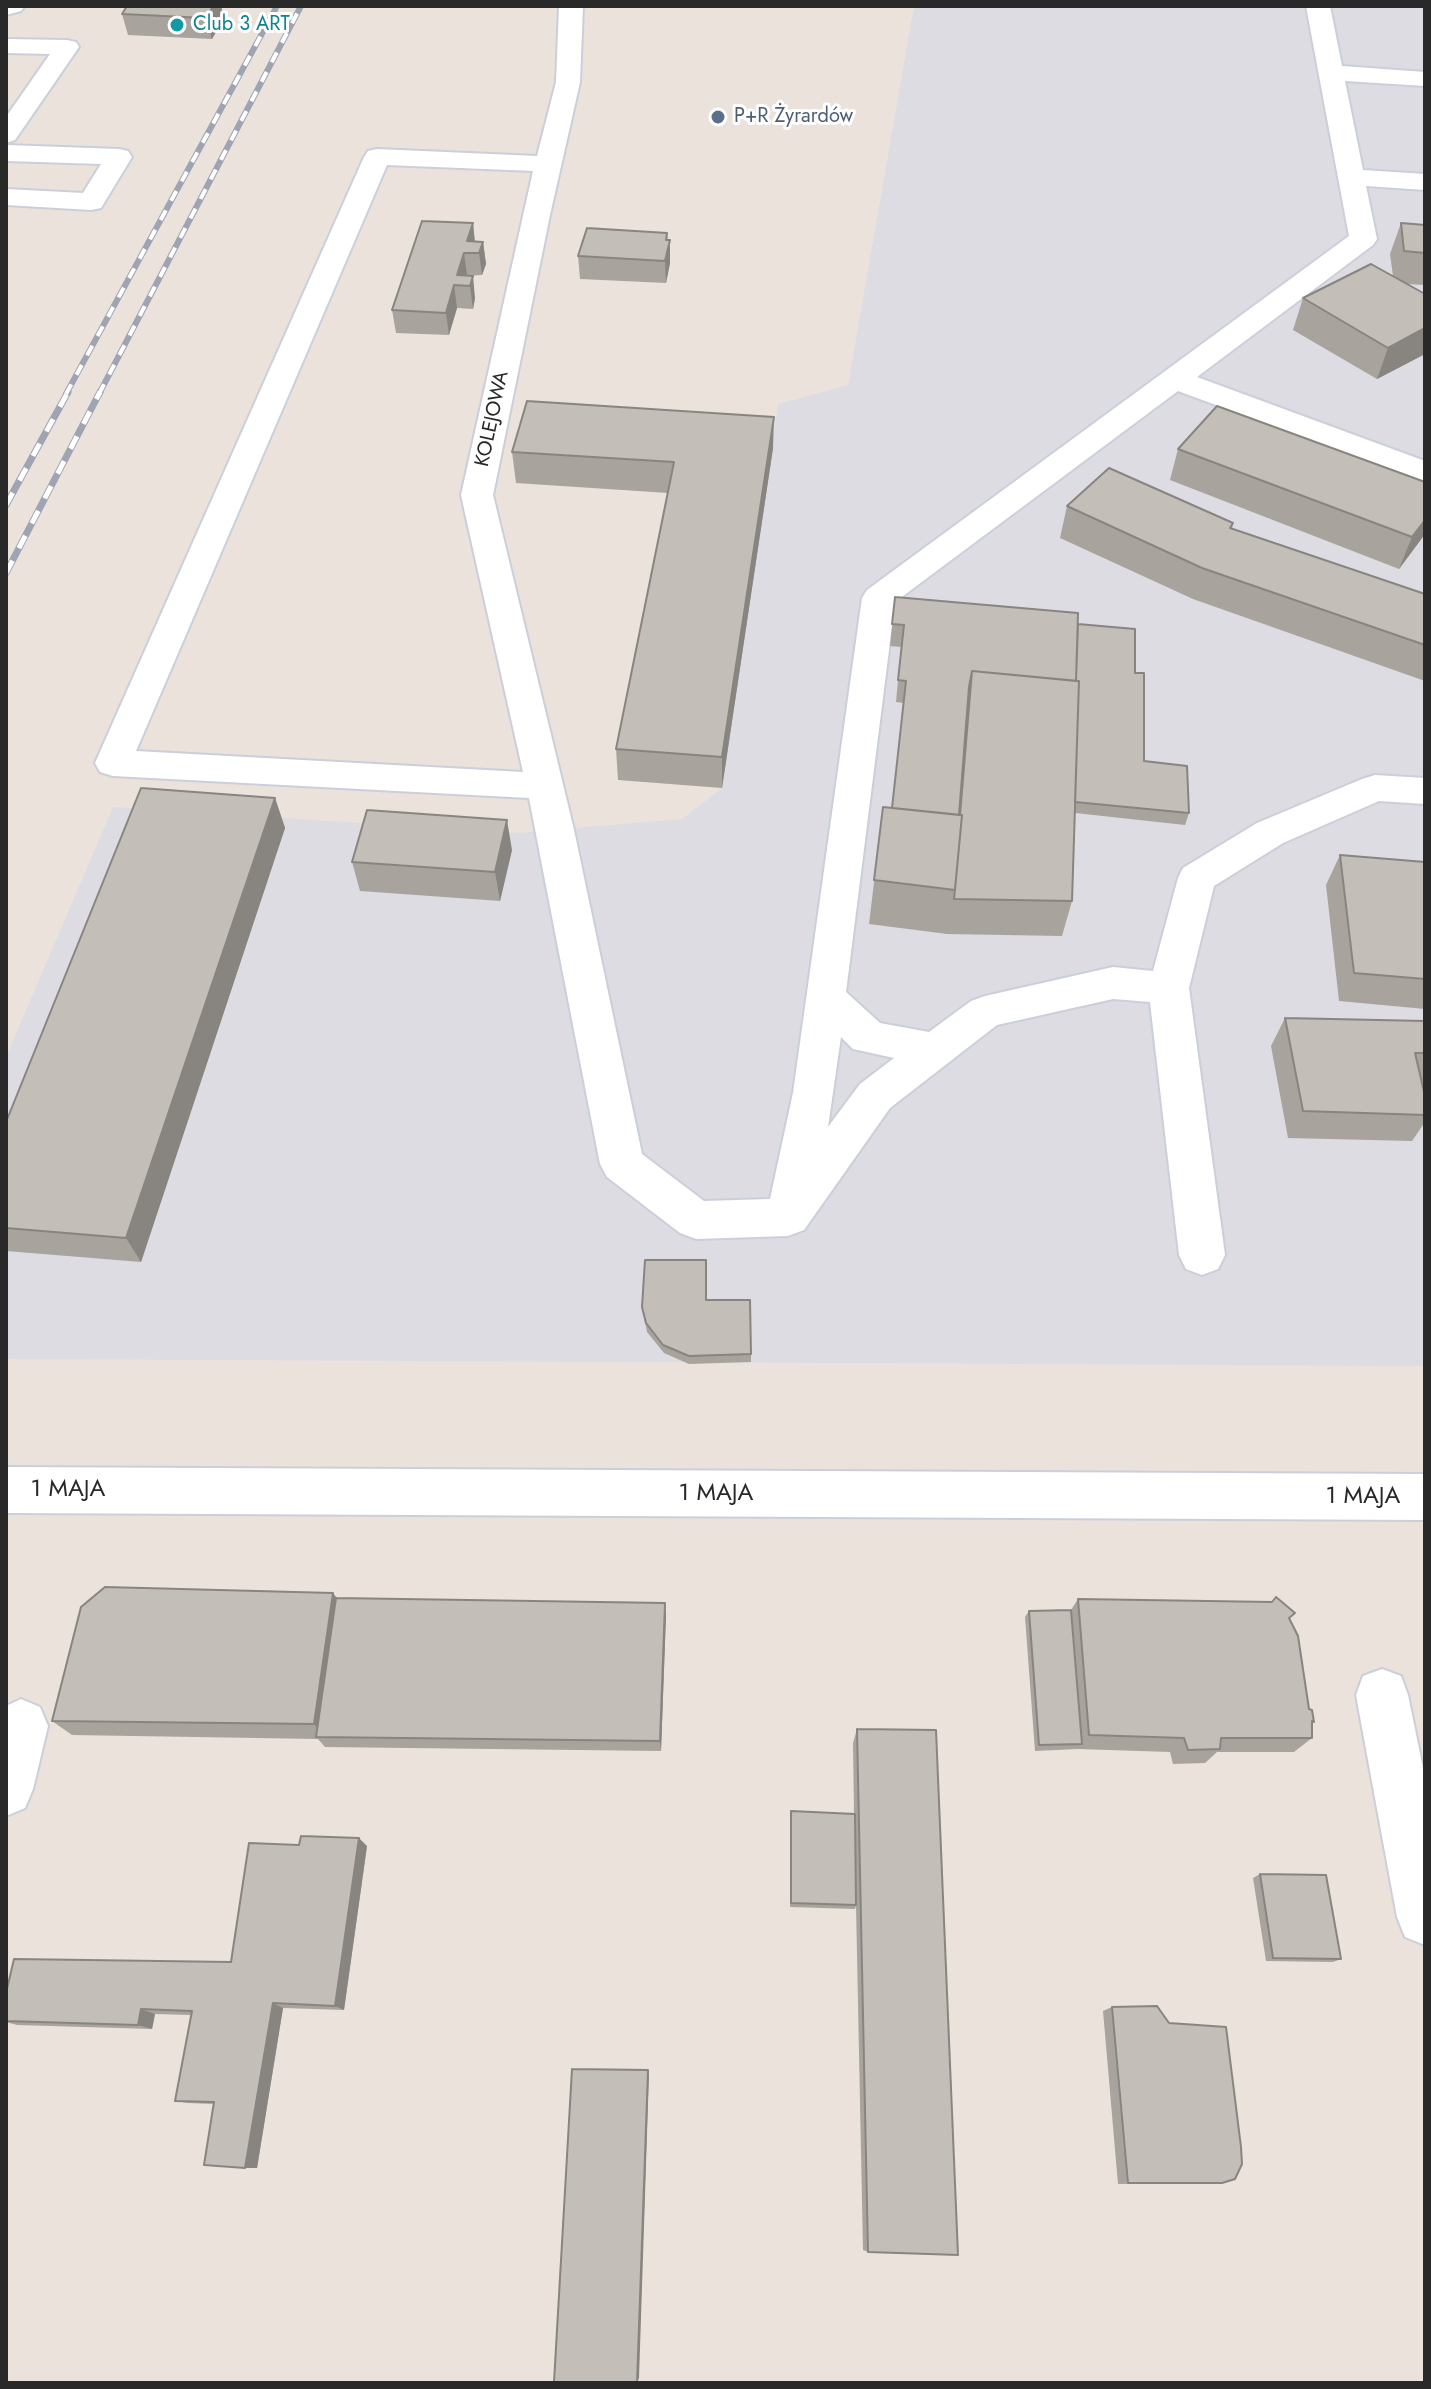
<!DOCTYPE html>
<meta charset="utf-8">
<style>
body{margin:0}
#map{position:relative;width:1431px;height:2389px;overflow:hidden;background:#ebe2dc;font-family:Jost,sans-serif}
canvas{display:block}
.frame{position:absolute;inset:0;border:8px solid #292929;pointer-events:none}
</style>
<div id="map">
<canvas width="1431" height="2389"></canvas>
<div class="frame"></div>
</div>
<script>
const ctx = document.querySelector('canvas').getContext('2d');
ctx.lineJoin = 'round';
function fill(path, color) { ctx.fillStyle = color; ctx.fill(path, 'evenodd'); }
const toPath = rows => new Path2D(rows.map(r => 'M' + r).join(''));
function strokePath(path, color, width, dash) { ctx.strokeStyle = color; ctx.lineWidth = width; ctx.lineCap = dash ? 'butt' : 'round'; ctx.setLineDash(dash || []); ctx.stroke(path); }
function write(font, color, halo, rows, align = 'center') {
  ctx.font = font + ' Jost,sans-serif'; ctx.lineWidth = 6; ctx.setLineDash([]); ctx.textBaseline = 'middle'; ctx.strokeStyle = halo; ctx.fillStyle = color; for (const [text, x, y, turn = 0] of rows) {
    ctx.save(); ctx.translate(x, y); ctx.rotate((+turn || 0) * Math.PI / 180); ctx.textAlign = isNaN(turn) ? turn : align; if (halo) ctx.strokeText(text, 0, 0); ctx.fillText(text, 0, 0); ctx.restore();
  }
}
fill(toPath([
 [914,6,1425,6,1425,1366,6,1359,6,1057,113,807,517,833,682,819,722,788,778,404,848,385]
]), '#dddce3');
const minor = toPath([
 [6,6,25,6,21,11,6,15,6,6],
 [559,6,583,6,580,82,550,215,493,495,574,830,642,1154,704,1201,770,1199,793,1093,862,598,867,590,1349,236,1306,6,1330,6,1342,66,1425,72,1425,86,1345,81,1363,170,1425,174,1425,190,1366,186,1377,239,1373,245,1197,377,1425,461,1425,482,1178,391,895,602,846,992,880,1023,929,1032,971,1001,985,996,1113,967,1153,971,1178,878,1183,868,1257,823,1362,779,1375,775,1425,778,1425,804,1379,801,1283,843,1214,886,1189,988,1225,1255,1218,1269,1202,1275,1186,1269,1179,1255,1150,1002,1113,999,997,1025,890,1108,804,1230,788,1236,696,1239,680,1233,607,1177,600,1164,529,798,113,776,100,772,95,763,364,157,368,151,377,149,537,156,556,82,559,6],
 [387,165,533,171,461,495,523,772,136,751,387,165],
 [841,1037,853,1049,894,1058,860,1084,828,1127,841,1037],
 [6,39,67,40,76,42,79,47,15,140,6,143,6,117,50,54,6,53,6,39],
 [6,145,119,149,128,151,132,157,101,208,91,210,6,205,6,189,83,193,101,164,6,161,6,145],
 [6,1467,1425,1474,1425,1520,6,1513,6,1467],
 [1382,1669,1401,1676,1408,1695,1425,1778,1425,1945,1405,1937,1397,1917,1356,1695,1363,1676,1382,1669],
 [21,1699,40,1707,48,1726,33,1789,25,1808,6,1816,6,1706,21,1699]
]);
strokePath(minor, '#cacfda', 4);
fill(minor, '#fff');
const railFar1 = toPath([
 [66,394,277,6],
 [99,394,301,6]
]);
const rail = toPath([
 [6,505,68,392],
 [6,573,100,392]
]);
strokePath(railFar1, '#9fa4b3', 6);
strokePath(rail, '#9fa4b3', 7);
strokePath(railFar1, '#fff', 4, [11]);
strokePath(rail, '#fff', 5, [14]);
fill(toPath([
 [127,6,221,6,224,18,212,39,128,35,122,14],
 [473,223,475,241,483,242,486,264,482,275,467,276,475,298,473,309,457,308,449,335,396,333,392,310],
 [1401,223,1425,225,1425,285,1406,284,1425,294,1425,354,1377,379,1293,330,1303,298,1393,276,1390,254],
 [667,240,670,263,666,283,580,279,578,256],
 [773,448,722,788,618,780,616,749,668,493,516,483,512,452],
 [1178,449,1425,534,1399,569,1170,480],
 [1067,506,1233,523,1232,529,1425,594,1425,681,1193,599,1060,538],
 [895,597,1078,624,1135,673,1144,761,1189,813,1185,825,1075,813,1072,901,1062,936,947,934,869,924,883,807,892,808,903,703,896,702,901,647,890,646],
 [275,798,285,828,141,1262,6,1251,6,1122],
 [512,850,500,901,360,891,352,862],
 [1340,855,1425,862,1425,1009,1339,1001,1326,885],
 [1285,1018,1425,1021,1425,1081,1421,1081,1425,1096,1425,1122,1412,1141,1288,1138,1271,1046],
 [706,1300,751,1354,751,1362,689,1364,664,1353,647,1332,642,1307],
 [333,1593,337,1598,666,1615,661,1751,325,1747,318,1739,72,1735,52,1721],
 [1078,1599,1290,1619,1309,1709,1314,1722,1312,1724,1312,1738,1294,1752,1217,1752,1205,1763,1173,1764,1170,1752,1078,1749,1035,1751,1025,1617,1029,1611,1071,1610],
 [857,1729,868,2252,863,2250,856,1906,855,1909,790,1907,791,1811,854,1814,853,1743],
 [367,1846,344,2010,283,2008,257,2168,214,2104,188,2103,175,2101,191,2015,155,2014,152,2029,17,2025,6,2022,6,1993,231,1962],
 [1260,1874,1341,1959,1333,1962,1266,1961,1253,1878],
 [1112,2007,1222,2183,1118,2184,1103,2011]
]), '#a8a39d');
fill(toPath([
 [213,6,221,6,224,18,212,39,206,18],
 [473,223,475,246,467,241],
 [667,233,668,249,670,240,670,263,666,283,665,261],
 [483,242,486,264,482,275,479,253],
 [464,253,467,275,464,286,457,275],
 [473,276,475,298,473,309,470,286],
 [454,285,457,308,449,335,446,313],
 [1425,328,1425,354,1377,379,1388,348],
 [774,417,773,448,722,788,722,757],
 [1425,520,1425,534,1399,569,1412,537],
 [275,798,285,828,141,1262,126,1238],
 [507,820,512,850,500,901,495,872],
 [333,1593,344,1611,324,1737,314,1724],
 [665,1603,666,1615,661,1751,660,1741],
 [359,1838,367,1846,344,2010,335,2006],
 [273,2003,283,2008,257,2168,245,2168],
 [141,2009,155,2014,152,2029,138,2025],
 [648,2070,649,2073,639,2378,637,2383]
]), '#888580');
const building = toPath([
 [127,6,213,6,206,18,122,14,127,6],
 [422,221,473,223,467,241,483,242,479,253,464,253,457,275,473,276,470,286,454,285,446,313,392,310,422,221],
 [1401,223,1425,225,1425,253,1404,251,1401,223],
 [587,228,667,233,666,240,670,240,665,261,578,256,587,228],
 [1371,264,1425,294,1425,328,1388,348,1303,298,1371,264],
 [527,401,774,417,722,757,616,749,674,462,512,452,527,401],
 [1217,406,1425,482,1425,520,1412,537,1178,449,1217,406],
 [1109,468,1233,523,1230,528,1425,594,1425,645,1202,568,1067,506,1109,468],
 [895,597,1078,613,1076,681,972,671,969,687,959,815,892,808,906,681,898,680,904,625,892,624,895,597],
 [1078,624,1135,629,1135,673,1144,673,1144,761,1187,766,1189,813,1075,802,1079,681,1076,681,1078,624],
 [972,671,1079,681,1072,901,954,899,962,815,960,815,972,671],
 [141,788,275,798,126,1238,6,1228,6,1122,141,788],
 [883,807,962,815,955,890,874,880,883,807],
 [367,810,507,820,495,872,352,862,367,810],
 [1340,855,1425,862,1425,979,1354,973,1340,855],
 [1285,1018,1425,1021,1425,1053,1415,1053,1425,1096,1425,1115,1303,1111,1285,1018],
 [645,1260,706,1260,706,1300,750,1300,751,1354,689,1356,663,1345,646,1323,642,1307,645,1260],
 [105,1587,333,1593,314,1724,52,1721,81,1607,105,1587],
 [1276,1597,1295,1613,1289,1618,1298,1636,1309,1709,1312,1710,1314,1722,1312,1721,1312,1738,1221,1738,1220,1749,1188,1750,1184,1738,1089,1735,1078,1599,1272,1602,1276,1597],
 [336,1598,665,1603,660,1741,316,1737,336,1598],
 [1071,1610,1082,1744,1039,1745,1029,1611,1071,1610],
 [857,1729,936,1730,958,2255,868,2252,857,1729],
 [791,1811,855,1814,856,1905,791,1903,791,1811],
 [301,1836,359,1838,335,2006,273,2003,245,2168,204,2165,214,2102,175,2101,192,2011,141,2009,138,2025,6,2021,6,1993,14,1959,231,1962,249,1843,299,1845,301,1836],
 [1260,1874,1326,1875,1341,1959,1273,1958,1260,1874],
 [1157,2006,1169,2023,1226,2027,1241,2147,1242,2164,1235,2179,1222,2183,1128,2183,1112,2007,1157,2006],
 [572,2069,648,2070,637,2383,554,2382,572,2069]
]);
fill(building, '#c3beb7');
strokePath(building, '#888580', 2);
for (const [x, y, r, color] of [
 [177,25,8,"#0f9aa8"],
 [718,117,8,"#5c6f8a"]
]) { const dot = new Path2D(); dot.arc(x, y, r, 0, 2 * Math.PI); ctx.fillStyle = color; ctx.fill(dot); strokePath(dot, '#fff', 3); }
write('20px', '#0d838f', '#fff', [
 ["Club 3 ART",193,25]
], 'left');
write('20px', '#4e5e75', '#fff', [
 ["P+R Żyrardów",734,117]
], 'left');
write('20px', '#292929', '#fff', [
 ["KOLEJOWA",493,419,-78]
]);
write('24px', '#292929', '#fff', [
 ["1 MAJA",68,1490],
 ["1 MAJA",716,1494],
 ["1 MAJA",1363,1497]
]);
</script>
